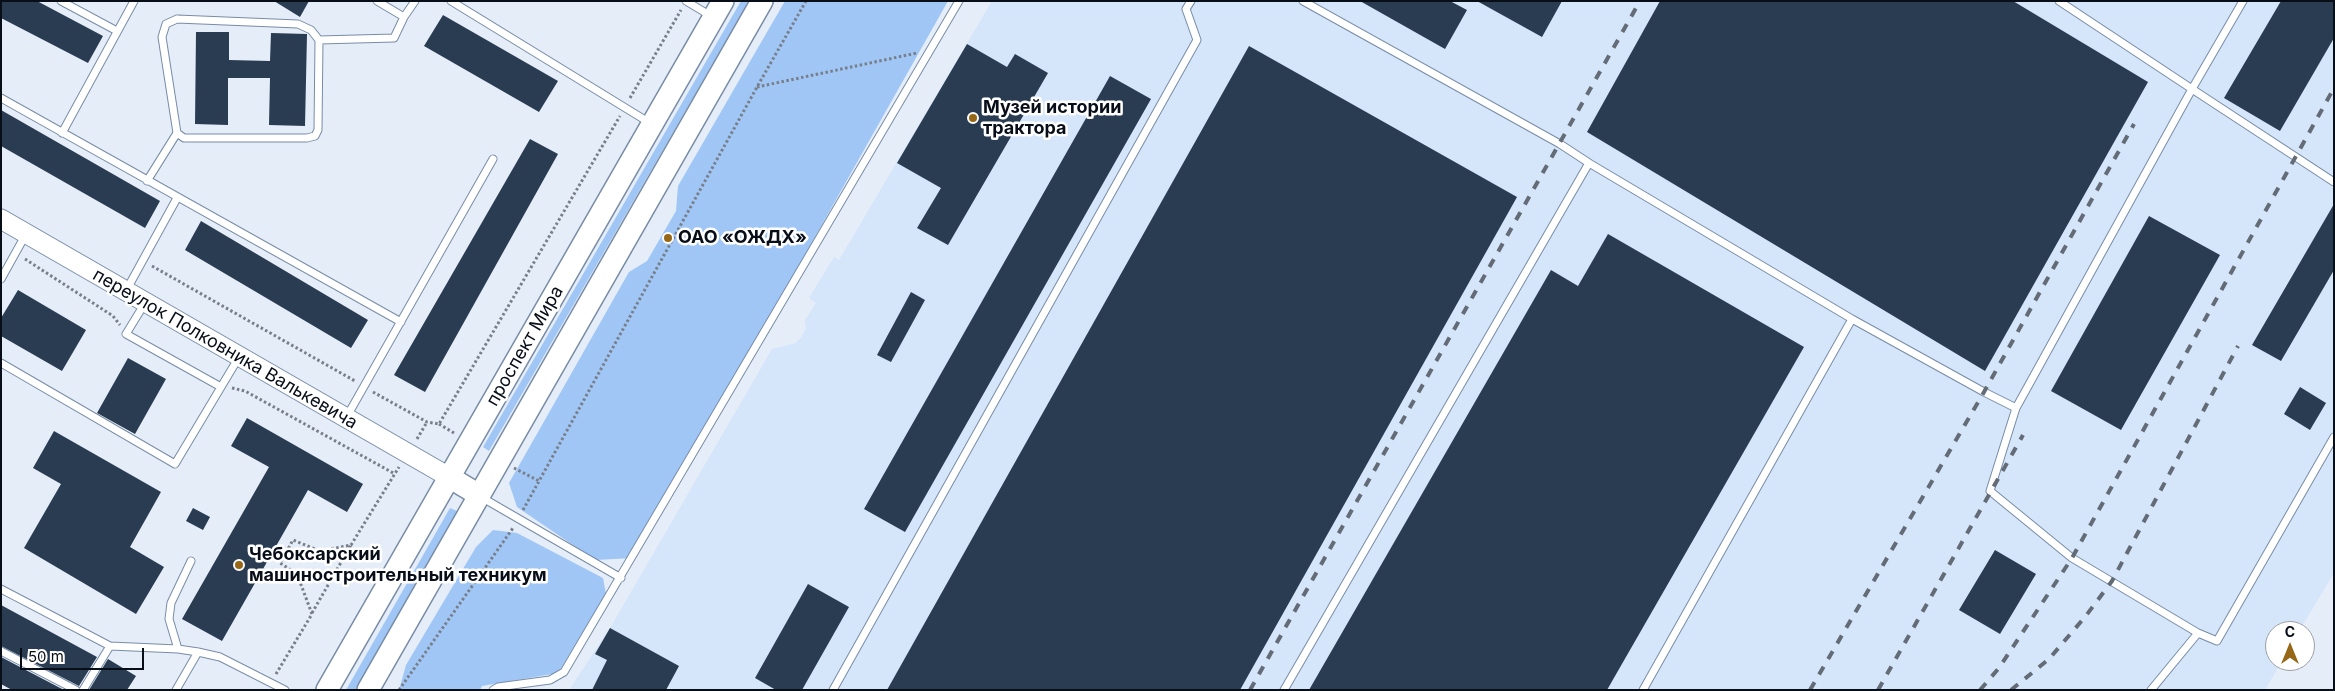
<!DOCTYPE html>
<meta charset="utf-8">
<style>
body{margin:0}
#map{position:relative;width:2335px;height:691px;overflow:hidden;background:#e5edf9;font-family:Inter,sans-serif}
canvas{display:block}
.frame{position:absolute;inset:0;border:2px solid #070e18;pointer-events:none}
.north{position:absolute;left:2265px;top:621px;width:50px;height:50px;box-sizing:border-box;background:#fff;border:1px solid #9c9fa3;border-radius:50%;rotate:0deg;font-size:14px;font-weight:700;line-height:20px;text-align:center;color:#070e18}
.north::after{content:'';display:block;margin:auto;width:18px;height:22px;background:#966716;clip-path:polygon(50% 0,100% 100%,50% 72%,0 100%)}
.scale{position:absolute;left:20px;top:648px;width:124px;height:22px;box-sizing:border-box;border:2px solid #070e18;border-top:0;padding-left:6px;font-size:15px;line-height:18px;white-space:nowrap;color:#070e18;-webkit-text-stroke:4px #fff;paint-order:stroke}
</style>
<div id="map">
<canvas width="2335" height="691"></canvas>
<div class="frame"></div>
<div class="north">С</div>
<div class="scale">50 m</div>
</div>
<script>
const ctx = document.querySelector('canvas').getContext('2d');
ctx.lineJoin = 'round';
function fill(path, color) { ctx.fillStyle = color; ctx.fill(path, 'evenodd'); }
const toPath = rows => new Path2D(rows.map(r => 'M' + r).join(''));
function strokePath(path, color, width, dash) { ctx.strokeStyle = color; ctx.lineWidth = width; ctx.lineCap = dash ? 'butt' : 'round'; ctx.setLineDash(dash || []); ctx.stroke(path); }
function write(font, color, halo, rows, align = 'center') {
  ctx.font = font + ' Inter,sans-serif'; ctx.lineWidth = 5; ctx.setLineDash([]); ctx.textBaseline = 'middle'; ctx.strokeStyle = halo; ctx.fillStyle = color; for (const [text, x, y, turn = 0] of rows) {
    ctx.save(); ctx.translate(x, y); ctx.rotate((+turn || 0) * Math.PI / 180); ctx.textAlign = isNaN(turn) ? turn : align; if (halo) ctx.strokeText(text, 0, 0); ctx.fillText(text, 0, 0); ctx.restore();
  }
}
fill(toPath([
 [992,1,2334,1,2334,573,2299,631,2275,631,2275,661,2282,661,2265,690,569,690,610,628,772,349,796,343,802,336,806,328,805,320,816,303,809,298,834,257,839,260]
]), '#d5e5fa');
fill(toPath([
 [741,1,749,1,489,451,483,447],
 [785,1,948,1,634,558,595,560,517,507,509,483,629,272,647,261,676,211,678,186],
 [450,508,457,511,355,690,346,690],
 [493,530,517,533,603,578,606,594,558,673,482,686,480,690,399,690,406,665,476,547]
]), '#a0c6f6');
fill(toPath([
 [1,1,37,1,103,36,88,63,1,18],
 [274,1,309,1,300,17],
 [1360,1,1450,1,1467,10,1445,49],
 [1477,1,1562,1,1542,37],
 [1660,1,2013,1,2148,82,1985,371,1587,132],
 [2281,1,2334,1,2334,38,2280,131,2224,98],
 [443,15,558,81,539,112,424,46],
 [196,32,229,32,229,60,270,61,271,33,307,34,305,126,269,125,270,78,228,78,228,125,195,124],
 [967,44,1007,67,1015,54,1048,73,948,245,917,228,941,188,897,163],
 [1249,46,1517,197,1240,690,887,690],
 [1110,76,1151,99,905,532,864,509],
 [1,110,160,201,145,228,1,146],
 [530,139,558,154,425,392,394,375],
 [2334,204,2334,270,2281,361,2252,345],
 [2149,216,2220,255,2121,430,2051,391],
 [201,221,368,320,351,348,185,250],
 [1608,234,1804,347,1607,690,1309,690,1551,270,1578,286],
 [18,290,86,330,62,371,1,336,1,318],
 [911,292,925,300,891,362,877,355],
 [128,358,166,379,135,434,97,413],
 [2300,387,2326,403,2310,430,2284,414],
 [247,418,363,484,347,512,308,490,222,641,182,619,269,467,231,446],
 [54,431,161,492,130,547,164,567,136,614,24,548,61,484,33,468],
 [193,508,210,517,203,530,186,521],
 [1995,550,2036,574,2000,634,1959,610],
 [808,584,849,607,802,690,776,690,755,678],
 [1,605,97,657,79,686,1,646],
 [610,628,679,666,666,690,592,690,607,660,595,654],
 [1,657,64,690,12,690,1,684],
 [108,659,136,676,127,690,89,690]
]), '#2a3c52');
const lane = toPath([
 [61,1,117,31],
 [377,1,404,17,415,1],
 [451,1,650,123],
 [686,1,711,16],
 [2243,1,2192,89,2334,182],
 [177,19,298,24,311,30,319,40,318,130,315,136,307,138,184,138,177,133,162,37,166,24,177,19],
 [319,40,394,38,404,17],
 [1,98,401,322],
 [62,133,134,1],
 [1589,163,1852,319,1643,690],
 [147,181,177,133],
 [1,279,26,234],
 [127,289,177,198],
 [145,303,126,334,221,387],
 [1852,319,1984,392,2016,408,2192,89,2059,1],
 [1,363,175,464,239,357],
 [2016,408,1990,491,2072,558,2198,633,2217,641,2334,437],
 [346,418,493,159],
 [481,497,621,578],
 [1,589,110,646,178,649,198,652,220,657,285,690],
 [178,649,169,619,171,603,191,561],
 [1,651,76,690],
 [83,690,110,646],
 [176,690,198,652],
 [493,690,498,687,550,680,564,672,959,1],
 [833,690,1197,40,1186,9,1191,1],
 [1284,690,1589,163,1560,144,1303,1],
 [2151,690,2198,633]
]);
const secondary = toPath([
 [1,219,449,477]
]);
const primary = toPath([
 [449,477,479,495],
 [327,690,723,1],
 [368,690,762,1]
]);
strokePath(lane, '#788ca6', 9);
strokePath(secondary, '#788ca6', 21);
strokePath(primary, '#788ca6', 24);
strokePath(toPath([
 [757,87,917,53],
 [630,98,681,10],
 [25,259,113,316,120,325],
 [152,266,355,381],
 [232,388,245,391,395,474],
 [373,392,427,422,439,424,620,116],
 [439,424,454,433],
 [417,439,427,422],
 [514,468,539,481],
 [523,510,757,87,806,1],
 [312,613,351,545],
 [276,674,312,614,297,574,280,563,293,540,320,551,351,545,399,467],
 [399,690,513,528]
]), '#787f8a', 3, [2.5, 2.5]);
strokePath(lane, '#fff', 7);
strokePath(secondary, '#fff', 19);
strokePath(primary, '#fff', 21);
strokePath(toPath([
 [1250,690,1640,1],
 [1810,690,1984,392,2134,124],
 [1878,690,2023,435],
 [1980,690,1999,668,2072,558,2334,88],
 [2011,690,2049,659,2085,617,2112,581,2238,346]
]), '#636b76', 4, [9, 9]);
for (const [x, y, r, color] of [
 [973,118,5,"#966716"],
 [668,238,5,"#966716"],
 [239,565,5,"#966716"]
]) { const dot = new Path2D(); dot.arc(x, y, r, 0, 2 * Math.PI); ctx.fillStyle = color; ctx.fill(dot); strokePath(dot, '#fff', 2); }
write('bold 18px', '#070e18', '#fff', [
 ["Музей истории",983,108],
 ["трактора",983,129],
 ["ОАО «ОЖДХ»",678,238],
 ["Чебоксарский",249,555],
 ["машиностроительный техникум",249,576]
], 'left');
write('18px', '#070e18', '#fff', [
 ["проспект Мира",525,346,-60],
 ["переулок Полковника Валькевича",225,349,30]
]);
</script>
